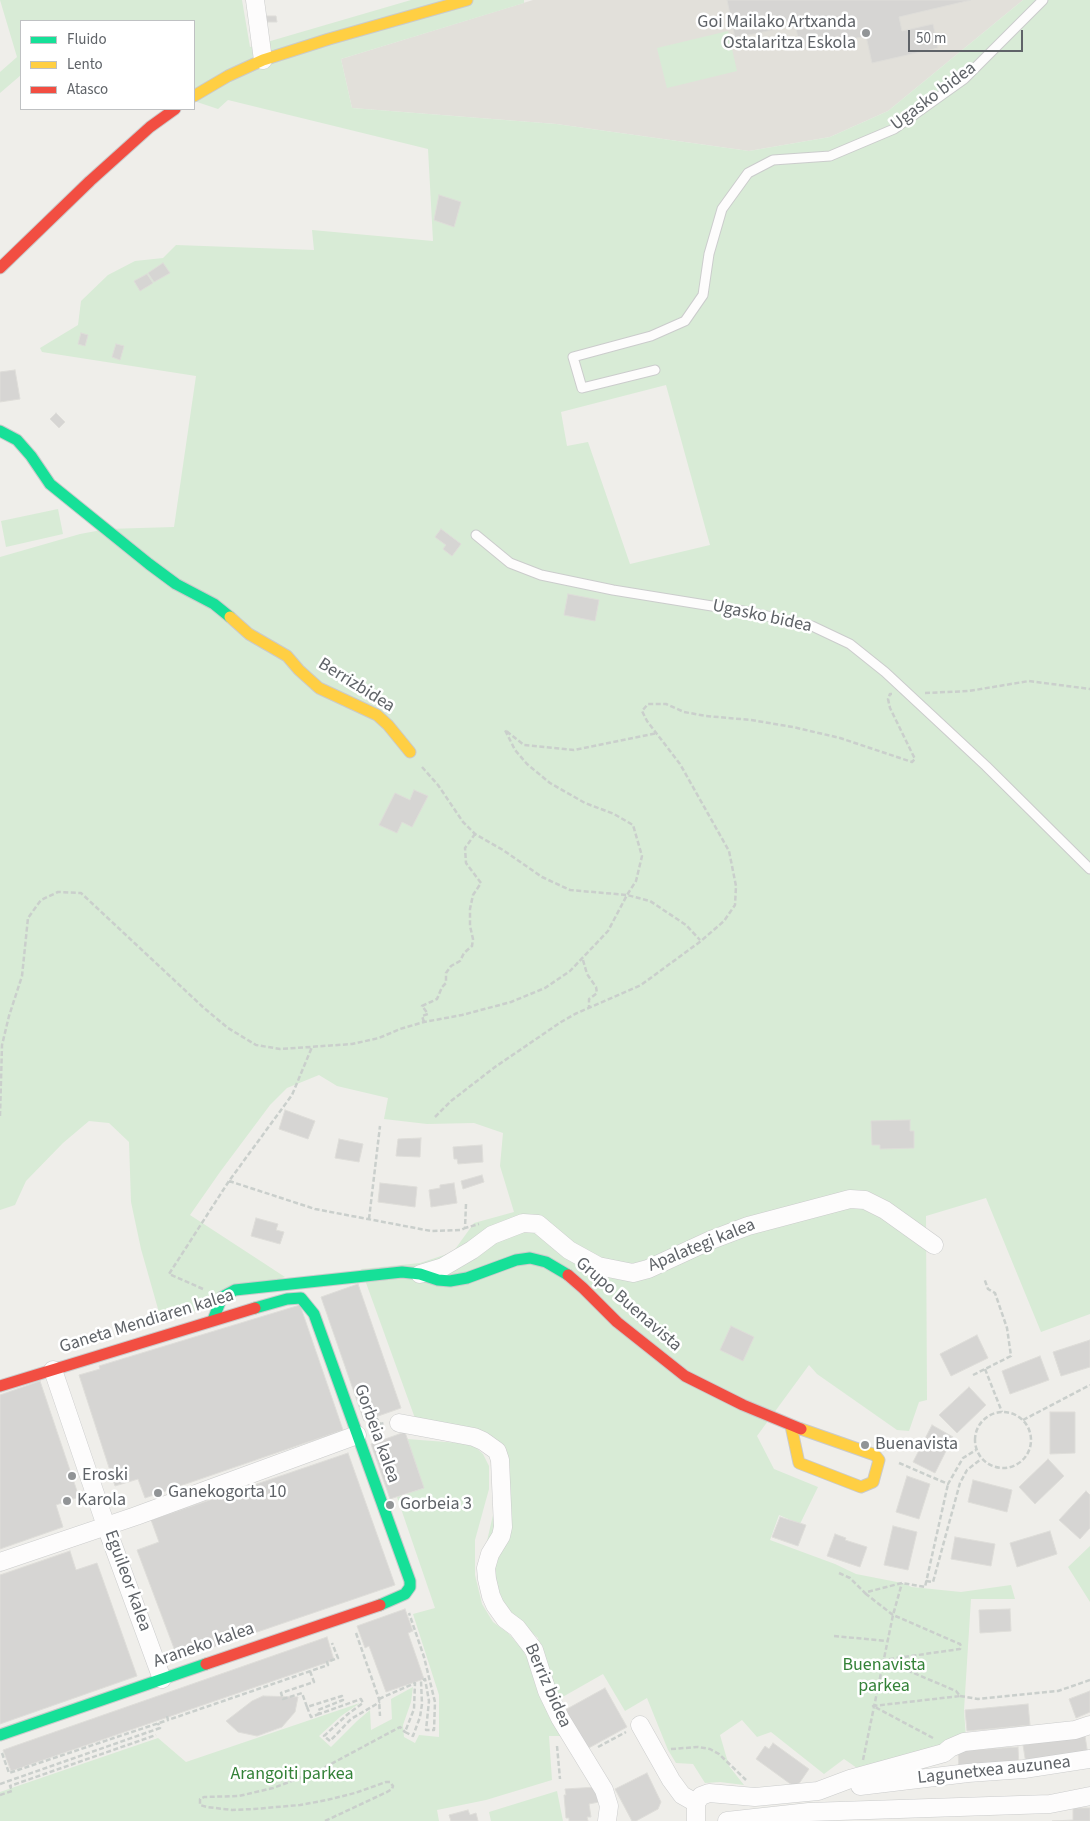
<!DOCTYPE html>
<style>
body{margin:0}
#map{position:relative;width:1090px;height:1821px;overflow:hidden;background:#efeeea;font-family:"Source Sans 3",sans-serif}
canvas{display:block}
.legend{position:absolute;left:20px;top:20px;width:175px;height:90px;box-sizing:border-box;background:#fff;border:1px solid #bfc1c3;margin:0;padding:6px 9px;list-style:none;font-size:15px;color:#5f6368}
.legend li{display:flex;align-items:center;gap:10px;height:25px}
.legend b{width:25px;border:1px solid #bfc1c3}
.scale{position:absolute;left:908px;top:30px;width:115px;height:22px;box-sizing:border-box;border:2px solid #5f6368;border-top:0;padding-left:6px;font-size:15px;line-height:18px;white-space:nowrap;color:#5f6368;-webkit-text-stroke:4px #fff;paint-order:stroke}
</style>
<div id="map">
<canvas width="1090" height="1821"></canvas>
<ul class="legend">
<li><b style="height:6px;background:#16e098"></b>Fluido</li>
<li><b style="height:6px;background:#ffcf43"></b>Lento</li>
<li><b style="height:6px;background:#f24e42"></b>Atasco</li>
</ul>
<div class="scale">50 m</div>
</div>
<script>
const ctx = document.querySelector('canvas').getContext('2d');
ctx.lineJoin = 'round';
function fill(path, color) { ctx.fillStyle = color; ctx.fill(path, 'evenodd'); }
const toPath = rows => new Path2D(rows.map(r => 'M' + r).join(''));
function strokePath(path, color, width, dash) { ctx.strokeStyle = color; ctx.lineWidth = width; ctx.lineCap = dash ? 'butt' : 'round'; ctx.setLineDash(dash || []); ctx.stroke(path); }
function write(font, color, halo, rows, align = 'center') {
  ctx.font = font + ' "Source Sans 3",sans-serif'; ctx.lineWidth = 5; ctx.setLineDash([]); ctx.textBaseline = 'middle'; ctx.strokeStyle = halo; ctx.fillStyle = color; for (const [text, x, y, turn = 0] of rows) {
    ctx.save(); ctx.translate(x, y); ctx.rotate((+turn || 0) * Math.PI / 180); ctx.textAlign = isNaN(turn) ? turn : align; if (halo) ctx.strokeText(text, 0, 0); ctx.fillText(text, 0, 0); ctx.restore();
  }
}
fill(toPath([
 [533,0,1023,0,888,111,830,137,749,151,556,124,352,108,341,59]
]), '#e2e0da');
fill(toPath([
 [0,0,242,0,250,47,411,0,524,0,524,3,341,59,352,108,556,124,749,151,830,137,888,111,1023,0,1090,0,1090,1314,1041,1332,986,1198,926,1216,927,1400,919,1402,909,1431,897,1430,817,1374,809,1365,757,1436,774,1469,818,1487,800,1524,779,1515,770,1540,835,1564,856,1574,902,1583,912,1587,961,1592,1011,1585,1015,1599,971,1599,964,1710,966,1739,857,1768,844,1759,824,1774,771,1732,757,1737,742,1720,720,1735,729,1766,744,1785,720,1782,705,1783,693,1764,676,1763,668,1750,647,1698,625,1711,603,1674,559,1699,540,1653,538,1638,514,1617,504,1603,496,1589,488,1563,487,1541,505,1463,501,1447,416,1421,361,1269,420,1263,453,1252,474,1223,514,1212,500,1166,503,1133,474,1123,427,1124,384,1119,388,1098,337,1086,319,1075,287,1088,270,1105,220,1172,190,1215,285,1277,208,1305,193,1312,162,1323,141,1249,131,1202,129,1142,109,1123,89,1121,63,1143,26,1181,15,1205,0,1210,0,557,80,534,107,529,174,527,196,376,42,352,40,348,78,325,81,301,108,275,135,261,163,258,176,245,314,250,312,230,433,241,428,149,228,100,218,109,194,101,194,21,21,21,21,75,0,93,0,72,17,57],
 [666,385,710,545,630,564,588,442,567,446,561,412],
 [728,31,737,71,667,88,657,48],
 [58,509,63,534,6,547,1,521],
 [407,1439,472,1444,483,1454,489,1466,489,1489,475,1540,475,1575,482,1604,493,1622,508,1633,522,1649,533,1669,562,1736,549,1736,552,1780,486,1800,437,1810,439,1821,0,1821,0,1792,158,1738,186,1762,360,1703,341,1716,319,1736,331,1747,357,1721,370,1710,371,1730,392,1719,391,1699,413,1687,411,1702,403,1725,404,1737,415,1743,419,1735,439,1737,439,1695,413,1614,435,1608,397,1497,423,1488],
 [1090,1546,1090,1602,1068,1567],
 [557,1791,563,1821,491,1821,489,1812]
]), '#d8ebd6');
const building = toPath([
 [727,0,971,0,899,17,902,31,933,24,938,48,872,63,866,36,801,50,795,25,735,38,727,0],
 [265,16,276,16,277,22,266,22,265,16],
 [439,195,461,202,454,227,434,220,439,195],
 [163,263,170,273,154,282,148,273,163,263],
 [147,274,153,283,140,291,134,281,147,274],
 [81,333,88,335,85,346,78,344,81,333],
 [116,344,124,346,120,360,112,357,116,344],
 [15,370,20,399,0,402,0,372,15,370],
 [56,413,65,422,59,428,50,419,56,413],
 [441,529,461,544,452,556,443,549,446,545,435,537,441,529],
 [568,594,599,600,595,621,564,615,568,594],
 [414,790,428,796,412,827,402,822,397,833,379,825,395,793,410,800,414,790],
 [285,1110,315,1121,308,1139,279,1129,285,1110],
 [910,1120,910,1131,914,1131,914,1148,880,1149,880,1145,872,1145,871,1121,910,1120],
 [421,1138,420,1157,396,1156,398,1139,421,1138],
 [339,1139,363,1144,359,1162,335,1158,339,1139],
 [482,1145,483,1162,458,1164,457,1159,454,1159,453,1147,482,1145],
 [482,1175,484,1182,463,1189,461,1181,482,1175],
 [380,1183,417,1187,415,1207,378,1202,380,1183],
 [454,1183,457,1203,431,1207,429,1190,440,1188,440,1185,454,1183],
 [256,1218,278,1224,276,1230,284,1232,280,1244,251,1236,256,1218],
 [358,1284,401,1408,364,1421,321,1297,358,1284],
 [300,1305,343,1430,145,1498,138,1479,115,1486,79,1375,100,1369,99,1366,300,1305],
 [731,1326,754,1337,743,1361,720,1350,731,1326],
 [977,1335,988,1358,951,1376,940,1354,977,1335],
 [1090,1340,1090,1367,1061,1376,1053,1352,1090,1340],
 [1040,1356,1049,1380,1010,1394,1002,1371,1040,1356],
 [40,1381,79,1497,56,1505,63,1527,0,1549,0,1395,40,1381],
 [969,1387,986,1405,957,1433,939,1415,969,1387],
 [1050,1412,1075,1412,1075,1453,1050,1454,1050,1412],
 [932,1425,953,1437,935,1473,913,1462,932,1425],
 [405,1432,424,1488,390,1499,371,1444,405,1432],
 [348,1453,395,1585,178,1659,137,1550,159,1542,151,1520,348,1453],
 [1048,1459,1064,1476,1035,1504,1019,1487,1048,1459],
 [907,1476,930,1484,919,1519,896,1512,907,1476],
 [973,1480,1012,1490,1007,1512,968,1502,973,1480],
 [1086,1491,1090,1495,1090,1528,1080,1539,1059,1520,1086,1491],
 [780,1517,806,1525,798,1546,772,1537,780,1517],
 [893,1526,917,1532,908,1570,884,1565,893,1526],
 [1050,1531,1057,1554,1017,1567,1010,1543,1050,1531],
 [835,1534,846,1538,845,1540,867,1547,860,1567,827,1556,835,1534],
 [955,1537,995,1544,991,1566,951,1559,955,1537],
 [70,1551,76,1570,97,1563,137,1676,0,1724,0,1575,70,1551],
 [405,1609,413,1631,408,1633,424,1679,386,1692,369,1646,365,1648,357,1626,405,1609],
 [1010,1609,1011,1631,980,1633,979,1610,1010,1609],
 [327,1637,334,1660,11,1771,3,1750,327,1637],
 [605,1688,627,1727,587,1749,565,1710,605,1688],
 [1090,1691,1090,1712,1076,1718,1069,1699,1090,1691],
 [263,1696,298,1697,295,1712,282,1727,257,1736,238,1732,226,1721,252,1701,263,1696],
 [1028,1704,1030,1725,967,1731,965,1710,1028,1704],
 [1085,1736,1088,1755,1026,1764,1023,1745,1085,1736],
 [773,1743,809,1769,796,1788,756,1759,765,1746,769,1749,773,1743],
 [1018,1747,1019,1767,959,1771,958,1751,1018,1747],
 [647,1773,661,1802,658,1809,636,1821,632,1821,615,1789,647,1773],
 [597,1787,599,1802,589,1804,591,1817,587,1817,588,1821,569,1821,569,1818,566,1818,564,1795,566,1795,565,1789,597,1787],
 [1073,1808,1090,1808,1090,1821,1052,1821,1073,1820,1073,1808],
 [468,1810,470,1815,476,1813,478,1821,451,1821,449,1815,468,1810]
]);
fill(building, '#d6d5d3');
strokePath(building, '#deddd9', 1);
const lane = toPath([
 [655,370,582,388,573,357,651,336,685,321,703,295,709,254,722,209,748,173,773,160,830,156,894,129,964,79,1043,0],
 [476,535,510,563,541,575,613,590,749,612,812,626,850,644,885,672,986,766,1090,869]
]);
const street = toPath([
 [255,0,263,60],
 [420,1274,443,1267,472,1250,492,1235,523,1223,538,1224,569,1250,598,1266,633,1273,648,1269,711,1240,748,1226,850,1199,865,1200,885,1210,934,1245],
 [53,1370,106,1526,162,1679],
 [399,1423,474,1437,483,1441,497,1451,500,1460,503,1527,501,1536,490,1554,486,1568,487,1579,491,1596,495,1605,505,1619,517,1628,534,1650,547,1691,560,1718,604,1790,609,1806,607,1821],
 [0,1562,136,1516,357,1435],
 [640,1725,671,1780,682,1795,696,1803],
 [860,1786,968,1773,1024,1769,1090,1759],
 [696,1821,696,1803,701,1796,709,1793,755,1797,818,1791,850,1779,944,1753,950,1748,964,1742,1075,1730,1090,1725],
 [727,1821,809,1812,1050,1804,1090,1796]
]);
const fast = toPath([
 [0,431,17,440,31,456,50,484,149,564,176,584,214,604,230,617],
 [255,1308,287,1299,301,1298,314,1314,410,1581,410,1587,405,1594,380,1605],
 [213,1320,222,1297,235,1290,402,1272,420,1274,438,1280,450,1281,467,1278,516,1260,530,1258,546,1262,568,1275],
 [0,1735,206,1664]
]);
const slow = toPath([
 [194,96,228,76,263,60,329,39,467,0],
 [230,617,249,634,287,656,299,670,319,688,377,715,388,725,410,752],
 [791,1426,799,1463,861,1487,873,1482,879,1460,875,1455,801,1429]
]);
const jam = toPath([
 [0,268,90,181,150,127,175,109],
 [568,1275,583,1288,617,1322,685,1376,743,1405,801,1429],
 [0,1386,255,1308],
 [206,1664,380,1605]
]);
strokePath(lane, '#cbcccc', 11);
strokePath(street, '#cbcccc', 19);
strokePath(fast, '#cacacb', 13);
strokePath(slow, '#cacacb', 13);
strokePath(jam, '#cacacb', 13);
strokePath(toPath([
 [925,693,969,691,1029,681,1090,689],
 [422,767,438,785,463,822,475,834,503,850,542,877,570,890,627,895,650,901,686,925,700,940],
 [583,960,587,974,596,987,597,993,589,999,589,1007],
 [424,1022,422,1016,428,1014,422,1006,437,999,442,987,446,983,446,973,451,966,460,961,464,953,472,946,473,939,470,926,470,909,473,895,481,883,466,863,465,848,475,834],
 [0,1116,2,1045,9,1016,22,976,28,918,41,900,58,892,81,893,204,1008,228,1028,256,1045,280,1049,352,1044,379,1038,400,1029,424,1022,462,1015,511,1002,545,988,570,971,608,931,627,895,636,881,642,856,633,825,614,814,585,803,550,783,527,764,515,750,505,730,524,745,574,750,657,733],
 [435,1117,451,1101,495,1067,561,1022,575,1014,641,985,701,941,724,921,735,905,736,886,729,851,680,764,647,721,642,711,648,704,666,704,684,712,706,716,751,720,793,727,840,738,912,762,915,759,912,753,890,708,888,699,890,694,892,694],
 [229,1181,315,1209,431,1231,461,1230,465,1228],
 [466,1204,465,1228,479,1224],
 [369,1219,380,1126],
 [203,1289,169,1274,229,1181,292,1095,312,1047],
 [985,1369,1002,1412],
 [973,1375,1011,1356,1007,1328,995,1293,988,1289,984,1278],
 '975 1440a28 28 0 1 1 56 0a28 28 0 1 1-56 0Z',
 [374,1420,377,1419,380,1424,385,1423],
 [1023,1420,1090,1385],
 [899,1463,948,1484,963,1458,976,1450],
 [839,1573,850,1578,866,1594],
 [926,1581,933,1582,960,1483,967,1470,981,1459],
 [356,1633,379,1699,380,1716],
 [834,1636,887,1641],
 [310,1671,314,1682,281,1693,283,1699,302,1693,307,1707,342,1696,343,1700,318,1710,319,1714,361,1699,363,1703,348,1714,324,1736,330,1741,351,1719,380,1702],
 [960,1696,978,1699,1058,1691,1090,1680],
 [379,1699,415,1683,414,1709,405,1732,413,1736,420,1717,422,1704,421,1681,425,1679,429,1701,426,1730,434,1730,435,1702,424,1657,409,1613],
 [307,1707,311,1717,319,1714],
 [167,1716,168,1720,328,1665,327,1662,338,1658,332,1643],
 [933,1738,873,1706,960,1696,956,1691,883,1660,960,1649,961,1646,960,1644,893,1615,866,1594,867,1592,902,1583,925,1587,948,1484],
 [557,1746,560,1779],
 [598,1747,626,1732],
 [671,1749,698,1747,710,1749,719,1754,746,1780],
 [2,1753,9,1773,168,1720],
 [863,1760,893,1615,902,1583],
 [0,1784,160,1728,158,1723],
 [0,1795,12,1791,10,1786,156,1735],
 [325,1821,387,1792,392,1789,393,1786,390,1782,386,1782,355,1793,327,1800,300,1805,254,1809,232,1810,207,1807,200,1805,200,1799,204,1797,239,1796,273,1788,316,1772,400,1727,405,1732]
]), '#cacfcc', 2.5, [5, 2.5]);
strokePath(lane, '#fdfcfc', 9);
strokePath(street, '#fdfcfc', 18);
strokePath(fast, '#16e098', 11);
strokePath(slow, '#ffcf43', 11);
strokePath(jam, '#f24e42', 11);
for (const [x, y, r, color] of [
 [866,33,5,"#919496"],
 [865,1445,5,"#919496"],
 [72,1476,5,"#919496"],
 [158,1493,5,"#919496"],
 [67,1501,5,"#919496"],
 [390,1505,5,"#919496"]
]) { const dot = new Path2D(); dot.arc(x, y, r, 0, 2 * Math.PI); ctx.fillStyle = color; ctx.fill(dot); strokePath(dot, '#fff', 2); }
write('18px', '#5f6368', '#fff', [
 ["Goi Mailako Artxanda",856,23,"right"],
 ["Ostalaritza Eskola",856,44,"right"],
 ["Buenavista",875,1445],
 ["Eroski",82,1476],
 ["Ganekogorta 10",168,1493],
 ["Karola",77,1501],
 ["Gorbeia 3",400,1505]
], 'left');
write('18px', '#5f6368', '#fff', [
 ["Ugasko bidea",934,97,-37],
 ["Ugasko bidea",762,617,12],
 ["Berrizbidea",356,686,32],
 ["Apalategi kalea",702,1246,-22],
 ["Grupo Buenavista",628,1305,41],
 ["Ganeta Mendiaren kalea",147,1322,-17],
 ["Gorbeia kalea",376,1434,70],
 ["Eguileor kalea",127,1581,70],
 ["Araneko kalea",204,1646,-19],
 ["Berriz bidea",547,1686,66],
 ["Lagunetxea auzunea",994,1771,-6]
]);
write('18px', '#348238', '#fff', [
 ["Buenavista",884,1666],
 ["parkea",884,1687],
 ["Arangoiti parkea",292,1775]
]);
</script>
